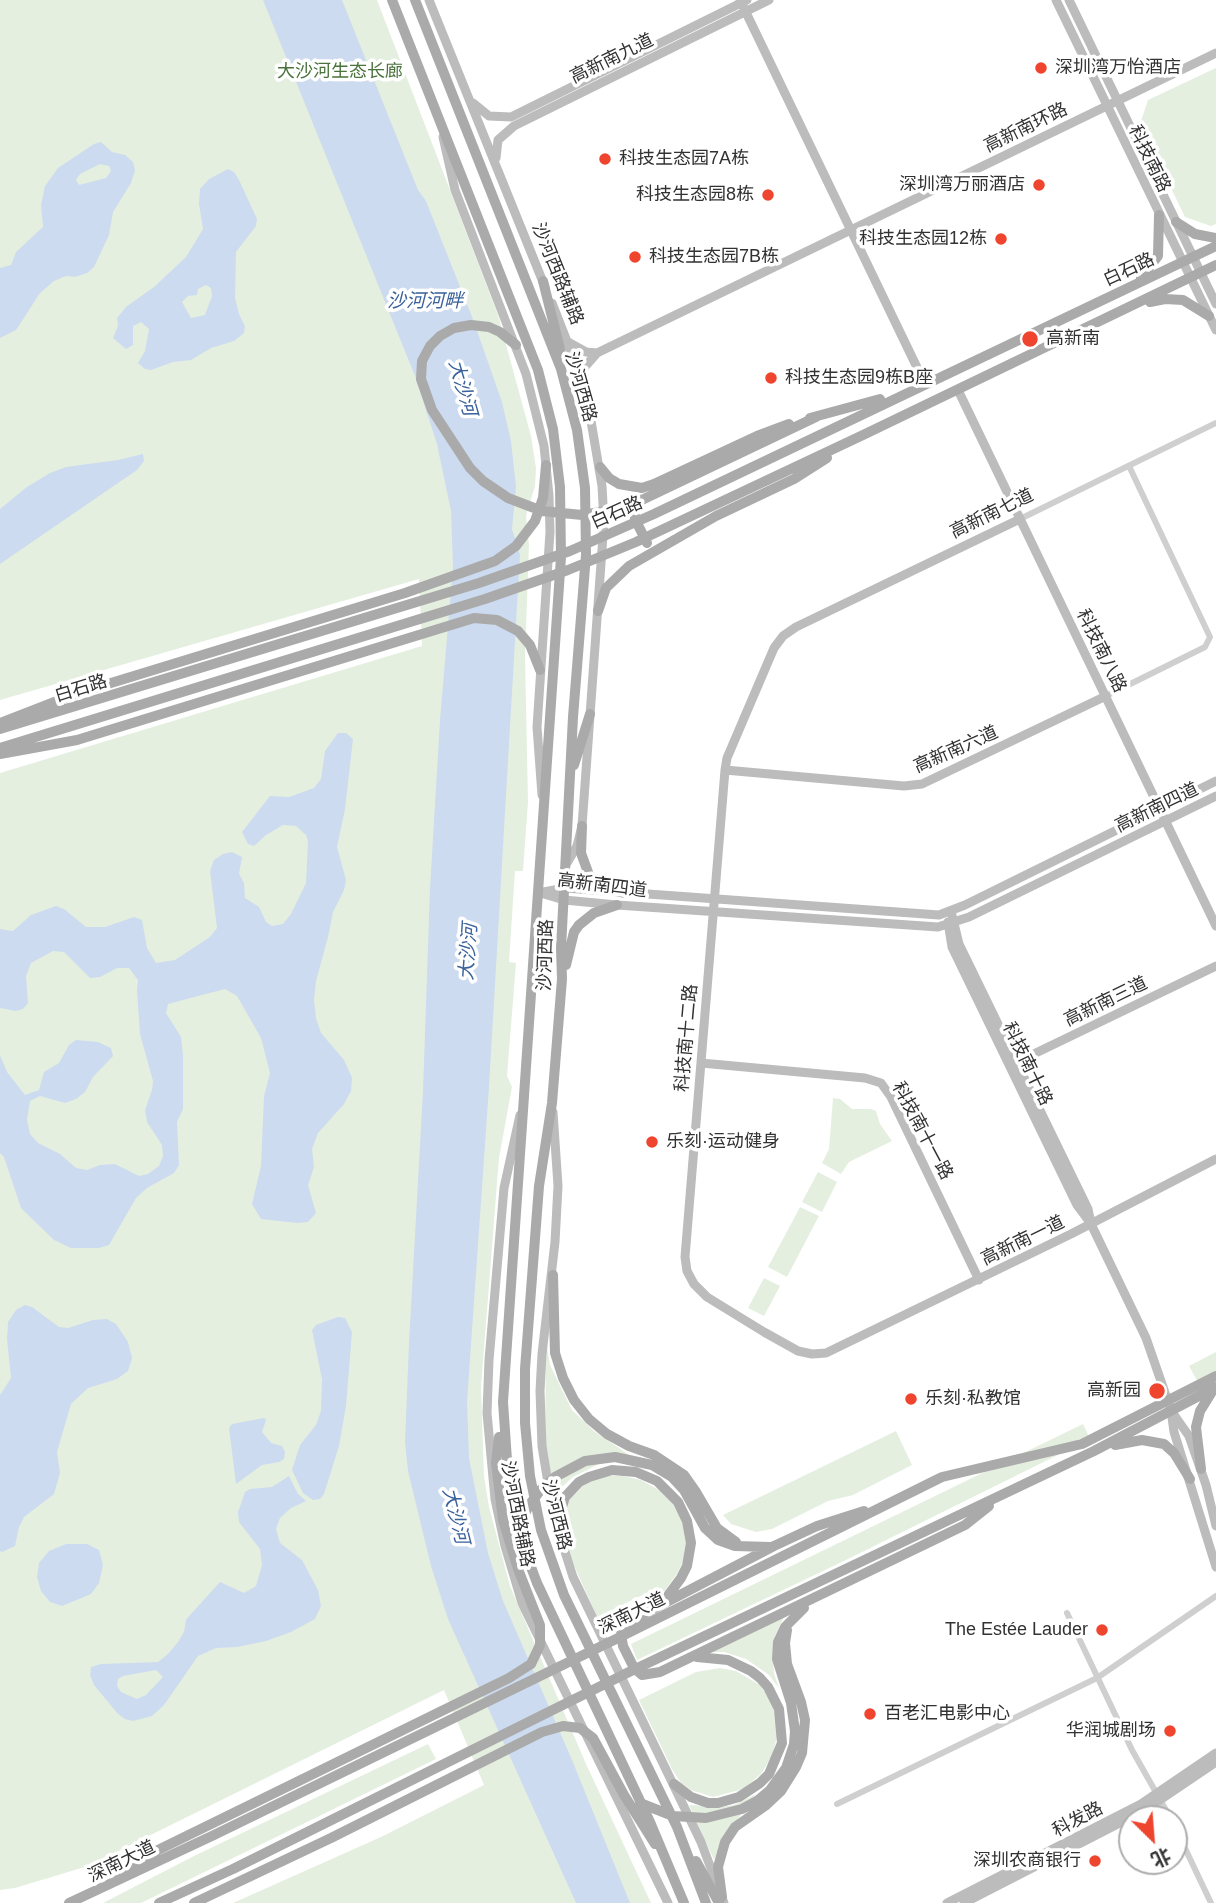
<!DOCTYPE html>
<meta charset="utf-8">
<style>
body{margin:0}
#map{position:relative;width:1216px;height:1903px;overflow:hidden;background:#fff;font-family:Helvetica,"Noto Sans SC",sans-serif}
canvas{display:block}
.north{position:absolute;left:1118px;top:1805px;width:70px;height:70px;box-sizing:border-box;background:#fff;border:2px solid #adadad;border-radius:50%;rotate:155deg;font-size:19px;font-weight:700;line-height:28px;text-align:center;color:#323232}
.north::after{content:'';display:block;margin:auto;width:24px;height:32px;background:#ef452e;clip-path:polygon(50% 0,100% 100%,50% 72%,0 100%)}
</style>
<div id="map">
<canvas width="1216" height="1903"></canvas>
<div class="north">北</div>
</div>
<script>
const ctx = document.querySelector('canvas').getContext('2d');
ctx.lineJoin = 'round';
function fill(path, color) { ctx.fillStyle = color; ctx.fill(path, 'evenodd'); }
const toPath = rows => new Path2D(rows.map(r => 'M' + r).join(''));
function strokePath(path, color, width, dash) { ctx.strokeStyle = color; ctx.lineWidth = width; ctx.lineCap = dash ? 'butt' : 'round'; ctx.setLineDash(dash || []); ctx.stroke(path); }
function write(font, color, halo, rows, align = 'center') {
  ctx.font = font + ' Helvetica,"Noto Sans SC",sans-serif'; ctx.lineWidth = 7; ctx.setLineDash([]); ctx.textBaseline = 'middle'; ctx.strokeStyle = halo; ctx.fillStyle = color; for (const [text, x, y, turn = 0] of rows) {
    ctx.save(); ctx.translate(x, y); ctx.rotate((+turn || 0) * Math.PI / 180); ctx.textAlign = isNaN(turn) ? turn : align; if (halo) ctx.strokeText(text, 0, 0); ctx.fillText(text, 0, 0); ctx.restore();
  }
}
fill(toPath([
 [0,0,377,0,498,315,531,436,536,468,535,486,526,516,529,545,525,656,528,802,523,871,515,871,509,962,516,963,507,1076,512,1087,499,1158,481,1387,484,1476,489,1507,510,1586,586,1764,651,1903,233,1903,381,1837,484,1785,444,1690,88,1866,15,1888,0,1890,0,773,422,646,419,579,0,700],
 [1216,68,1216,224,1211,226,1185,217,1140,124,1148,100],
 [833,1098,840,1099,852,1109,871,1109,876,1111,880,1124,892,1141,849,1162,841,1174,822,1163,829,1149],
 [818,1172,837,1182,822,1212,802,1202],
 [800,1207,819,1216,787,1277,768,1267],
 [764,1278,780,1286,764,1316,748,1308],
 [546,1340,550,1365,572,1410,594,1431,644,1465,619,1461,601,1463,573,1477,552,1496,545,1447],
 [1216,1352,1216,1375,1199,1384,1189,1366],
 [1083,1424,1090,1439,846,1560,637,1660,631,1644],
 [896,1431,912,1465,853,1495,828,1501,772,1529,756,1532,731,1524,723,1515],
 [607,1476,623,1476,641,1480,666,1494,674,1504,686,1529,687,1543,685,1557,678,1572,657,1602,651,1591,597,1617,568,1552,562,1519,568,1499,583,1484],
 [784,1617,775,1636,773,1646,774,1674,779,1688,769,1675,746,1659,724,1652,711,1652],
 [720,1668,736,1671,760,1685,770,1699,776,1717,777,1737,772,1756,761,1774,743,1789,713,1797,691,1790,681,1783,672,1769,639,1700,696,1672],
 [428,1744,436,1759,141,1903,103,1903,194,1856],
 [756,1794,724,1838,714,1860,689,1805,721,1807,734,1805]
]), '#e5efe0');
fill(toPath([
 [263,0,342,0,418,190,426,201,474,322,502,402,511,441,516,487,512,529,520,555,489,1087,467,1402,469,1458,488,1553,503,1601,572,1760,630,1903,576,1903,448,1619,431,1566,408,1471,405,1442,409,1343,423,1091,430,888,440,720,453,567,451,511,437,444,415,376],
 [101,142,112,152,125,155,133,162,135,170,131,183,113,212,109,235,94,267,87,273,75,277,66,276,54,281,40,293,16,330,0,338,0,268,11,265,16,252,43,227,41,205,45,186,58,168,94,144],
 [100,164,109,166,111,171,106,178,79,185,76,180,80,174],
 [228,169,234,172,239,180,257,219,256,226,236,252,235,298,239,314,245,326,244,333,234,341,211,348,191,360,173,362,151,370,145,369,138,363,145,351,149,329,141,322,133,326,133,345,126,349,113,338,118,326,117,318,126,307,154,287,186,257,203,229,199,204,200,189,209,179],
 [206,285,211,288,212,296,205,315,191,318,182,302,188,296,197,295,198,289],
 [143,454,144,461,137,470,0,564,0,509,27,487,50,473,66,467,118,460],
 [338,733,346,733,353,739,345,809,337,847,346,880,344,890,333,912,328,937,316,981,314,1000,316,1018,321,1033,344,1060,352,1078,351,1091,344,1104,318,1133,312,1149,314,1167,308,1185,316,1213,308,1222,297,1223,261,1219,252,1204,261,1166,264,1096,270,1073,261,1038,237,996,225,989,168,1004,166,1013,181,1037,183,1055,183,1109,177,1122,179,1165,174,1173,147,1188,136,1198,109,1245,99,1248,71,1248,54,1240,21,1208,4,1157,0,1153,0,1055,7,1072,25,1095,39,1090,44,1072,59,1063,69,1045,76,1040,98,1042,111,1048,113,1056,93,1077,85,1092,76,1099,65,1103,40,1096,30,1101,27,1120,30,1134,38,1143,60,1154,76,1168,87,1170,100,1165,115,1164,139,1176,148,1174,159,1166,163,1156,162,1145,147,1122,145,1110,152,1090,153,1081,140,1034,137,991,138,980,129,968,117,968,100,977,90,978,64,952,53,951,31,963,26,976,28,1003,23,1009,16,1011,0,1008,0,929,13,931,31,915,56,906,64,909,86,927,105,927,134,917,142,920,147,948,156,963,175,960,210,937,217,928,210,871,214,860,223,854,232,852,242,857,239,874,244,883,245,898,259,907,266,922,272,926,283,924,291,914,306,883,308,841,306,835,296,826,283,825,266,835,254,846,248,844,242,832,270,796,289,797,314,788,321,779,325,751],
 [25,1305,32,1307,59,1327,68,1328,93,1320,107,1319,116,1324,128,1342,132,1358,128,1371,117,1379,88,1388,71,1404,57,1452,60,1473,54,1494,24,1517,19,1527,15,1546,2,1552,0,1551,0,1395,11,1378,7,1339,8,1322,16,1310],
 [338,1317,345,1318,352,1332,346,1406,339,1446,324,1494,320,1499,313,1500,303,1493,292,1470,300,1445,316,1425,321,1411,322,1379,312,1330,316,1325],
 [264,1418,266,1420,262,1432,271,1443,282,1446,285,1452,284,1459,279,1462,262,1465,236,1484,229,1428,232,1424],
 [289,1476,298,1494,306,1501,291,1508,280,1518,276,1529,280,1543,302,1560,318,1590,321,1606,315,1619,291,1632,266,1641,237,1647,216,1648,198,1656,164,1705,152,1716,133,1721,125,1719,118,1714,94,1685,90,1675,91,1667,101,1664,158,1662,168,1654,178,1642,184,1632,186,1620,191,1614,220,1582,244,1593,256,1586,262,1565,260,1549,239,1522,238,1512,245,1492,250,1489,272,1487],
 [156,1670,163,1677,146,1695,137,1699,121,1692,117,1686,118,1679,123,1676],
 [66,1544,87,1544,99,1550,103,1565,99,1583,91,1594,62,1606,50,1602,41,1591,37,1577,39,1563,49,1551]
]), '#ccdbef');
strokePath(toPath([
 [1020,519,1216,423],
 [1106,696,1205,647,1210,637,1129,466],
 [1067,1613,1132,1750,1171,1819],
 [837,1804,1097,1678,1216,1596],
 [1174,1825,1211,1903]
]), '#cfcfcf', 6);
strokePath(toPath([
 [429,0,545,287],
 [740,0,925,384],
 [1056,0,1216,330],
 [1069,0,1216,304],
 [473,103,489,116,511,117,747,0],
 [443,137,455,190,526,374,544,446,549,496,550,532,537,727,542,795],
 [496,158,498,140,514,126,769,0],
 [552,303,575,362,591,421,602,486,604,522,582,826,577,846,567,863],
 [568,342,586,352,597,353],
 [581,380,583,369,597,353,1216,53],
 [958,390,1216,926],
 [1020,519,796,627,783,636,774,648,727,758,725,770,685,1257,687,1271,694,1284,707,1297,764,1332,798,1351,812,1354,826,1353,1071,1234,1216,1159],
 [725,770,904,786,922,784,1106,696],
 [538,893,565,888,939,915,965,905,1216,781],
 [544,894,564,900,617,905,938,927,969,917,1216,796],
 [951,911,959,944,1088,1209,1091,1224,1146,1338,1171,1410,1174,1432,1216,1567],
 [948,922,952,947,1077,1205,1089,1221],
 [701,1063,865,1078,881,1083,891,1097,979,1280],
 [1013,1064,1216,966],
 [553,1112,558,1186,555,1242,542,1354,540,1391,542,1446,553,1514,573,1577,701,1842,724,1903],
 [520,1115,504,1188,489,1360,487,1413,495,1499,505,1546,522,1603,668,1903],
 [1172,1412,1189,1436,1206,1485,1216,1526],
 [947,1903,1141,1804,1216,1753],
 [964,1903,1145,1810,1216,1762]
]), '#bcbcbc', 9);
strokePath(toPath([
 [392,0,538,370,553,429,560,487,561,557,503,1402,508,1474,519,1535,537,1583,650,1822,684,1903],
 [415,0,561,369,577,430,585,488,586,555,573,717,561,948,562,979,552,1103,539,1186,525,1369,525,1423,530,1476,541,1530,564,1595,677,1827,706,1903],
 [1176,222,1195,234,1216,238],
 [1141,278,1158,256,1159,215],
 [543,281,563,361],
 [1150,302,1165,299,1183,300,1209,316],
 [516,345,500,332,489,327,471,325,454,328,440,336,430,346,422,361,421,379,432,410,470,468,483,481,508,498,542,511,582,515,625,508,816,417],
 [810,418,880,399],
 [600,467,609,478,619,484,642,488,654,484,757,436,789,424],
 [638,499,634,508,635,519,647,543],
 [598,611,606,588,629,566,716,516,794,479,827,458],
 [0,723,75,694,405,593,495,561,516,546,535,521,543,498,546,465],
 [0,729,479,583,570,551,654,514,1216,246],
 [0,748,485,599,568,570,636,542,863,435,1216,265],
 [0,754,77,740,474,618,497,620,518,631,530,645,540,670],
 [574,765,590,714],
 [582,826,581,853,589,875,603,886,624,893],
 [566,965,574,932,579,925,594,913,617,905],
 [553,1275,555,1353,563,1378,574,1400,589,1419,607,1434,629,1446,654,1455,684,1475,696,1492,717,1528,736,1542],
 [1115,1445,1142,1440,1164,1444,1174,1453,1190,1479],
 [1201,1469,1196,1427,1200,1411,1213,1390],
 [864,1511,817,1526,774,1546,634,1619,627,1624,621,1634,623,1646,634,1668,642,1675,660,1672,965,1525,989,1506],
 [556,1526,565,1497,579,1482,589,1477,612,1470,636,1472,657,1481,678,1502,687,1521,691,1543,687,1566,681,1578,664,1601],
 [518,1527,530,1504,543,1487,555,1477,585,1461,615,1457,652,1465,672,1477,684,1490,705,1528,718,1540,735,1546,770,1547],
 [674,1784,691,1797,708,1803,718,1803,739,1797,760,1783,769,1774,782,1743,779,1709,768,1687,760,1678,751,1671,728,1660,697,1657],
 [640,1803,673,1816,706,1818,742,1809,757,1801,770,1790,786,1768,794,1744,795,1731,791,1703,777,1659,778,1642,785,1627,804,1608],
 [696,1861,719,1903],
 [117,1876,158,1850,509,1678,531,1664,540,1645,540,1625,518,1569,503,1520,496,1463,499,1437],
 [722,1897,718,1867,725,1842,735,1827,765,1806,781,1791,796,1767,802,1753,805,1720,801,1702,787,1664,785,1643,787,1630],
 [69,1903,214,1835,616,1639,942,1477,1082,1444,1216,1376],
 [159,1903,233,1869,629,1672,1094,1451,1216,1387],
 [194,1903,331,1838,542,1732,563,1726,580,1728,593,1738,624,1795,655,1844]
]), '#aaa', 10);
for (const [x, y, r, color] of [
 [1041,68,7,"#ef452e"],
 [605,159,7,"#ef452e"],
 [1039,185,7,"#ef452e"],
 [768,195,7,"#ef452e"],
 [1001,239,7,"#ef452e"],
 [635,257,7,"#ef452e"],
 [1030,339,9,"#ef452e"],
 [771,378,7,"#ef452e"],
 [652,1142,7,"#ef452e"],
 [1157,1391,9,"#ef452e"],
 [911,1399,7,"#ef452e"],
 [1102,1630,7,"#ef452e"],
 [870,1714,7,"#ef452e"],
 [1170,1731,7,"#ef452e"],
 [1095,1861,7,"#ef452e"]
]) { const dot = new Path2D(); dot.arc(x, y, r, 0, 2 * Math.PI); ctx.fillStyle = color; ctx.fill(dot); strokePath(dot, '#fff', 2.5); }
write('18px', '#323232', '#fff', [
 ["高新南九道",612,59,-26],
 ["高新南环路",1026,128,-26],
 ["科技南路",1149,159,64],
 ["白石路",1129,270,-25],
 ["沙河西路辅路",557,274,68],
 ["沙河西路",580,387,74],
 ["白石路",617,513,-24],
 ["高新南七道",992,514,-26],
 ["科技南八路",1101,651,64],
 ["白石路",81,689,-17],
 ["高新南六道",956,750,-24],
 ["高新南四道",1157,808,-26],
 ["高新南四道",602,886,7],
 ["沙河西路",546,955,-88],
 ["高新南三道",1106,1002,-26],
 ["科技南十二路",687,1038,-85],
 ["科技南十路",1027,1064,64],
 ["科技南十一路",922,1131,62],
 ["高新南一道",1023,1241,-26],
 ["沙河西路辅路",517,1514,79],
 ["沙河西路",556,1515,76],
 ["深南大道",632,1614,-26],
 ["科发路",1078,1820,-28],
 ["深南大道",122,1862,-26]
]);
write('18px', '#323232', '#fff', [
 ["深圳湾万怡酒店",1055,68],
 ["科技生态园7A栋",619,159],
 ["深圳湾万丽酒店",1025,185,"right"],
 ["科技生态园8栋",754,195,"right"],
 ["科技生态园12栋",987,239,"right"],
 ["科技生态园7B栋",649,257],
 ["高新南",1046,339],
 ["科技生态园9栋B座",785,378],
 ["乐刻·运动健身",666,1142],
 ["高新园",1141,1391,"right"],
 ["乐刻·私教馆",925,1399],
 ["The Estée Lauder",1088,1630,"right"],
 ["百老汇电影中心",884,1714],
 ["华润城剧场",1156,1731,"right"],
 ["深圳农商银行",1081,1861,"right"]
], 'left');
write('18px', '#4b723c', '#fff', [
 ["大沙河生态长廊",340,72]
]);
write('italic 19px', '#3a629b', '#fff', [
 ["沙河河畔",425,302],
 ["大沙河",462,388,74],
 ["大沙河",469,952,-86],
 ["大沙河",455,1516,76]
]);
</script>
